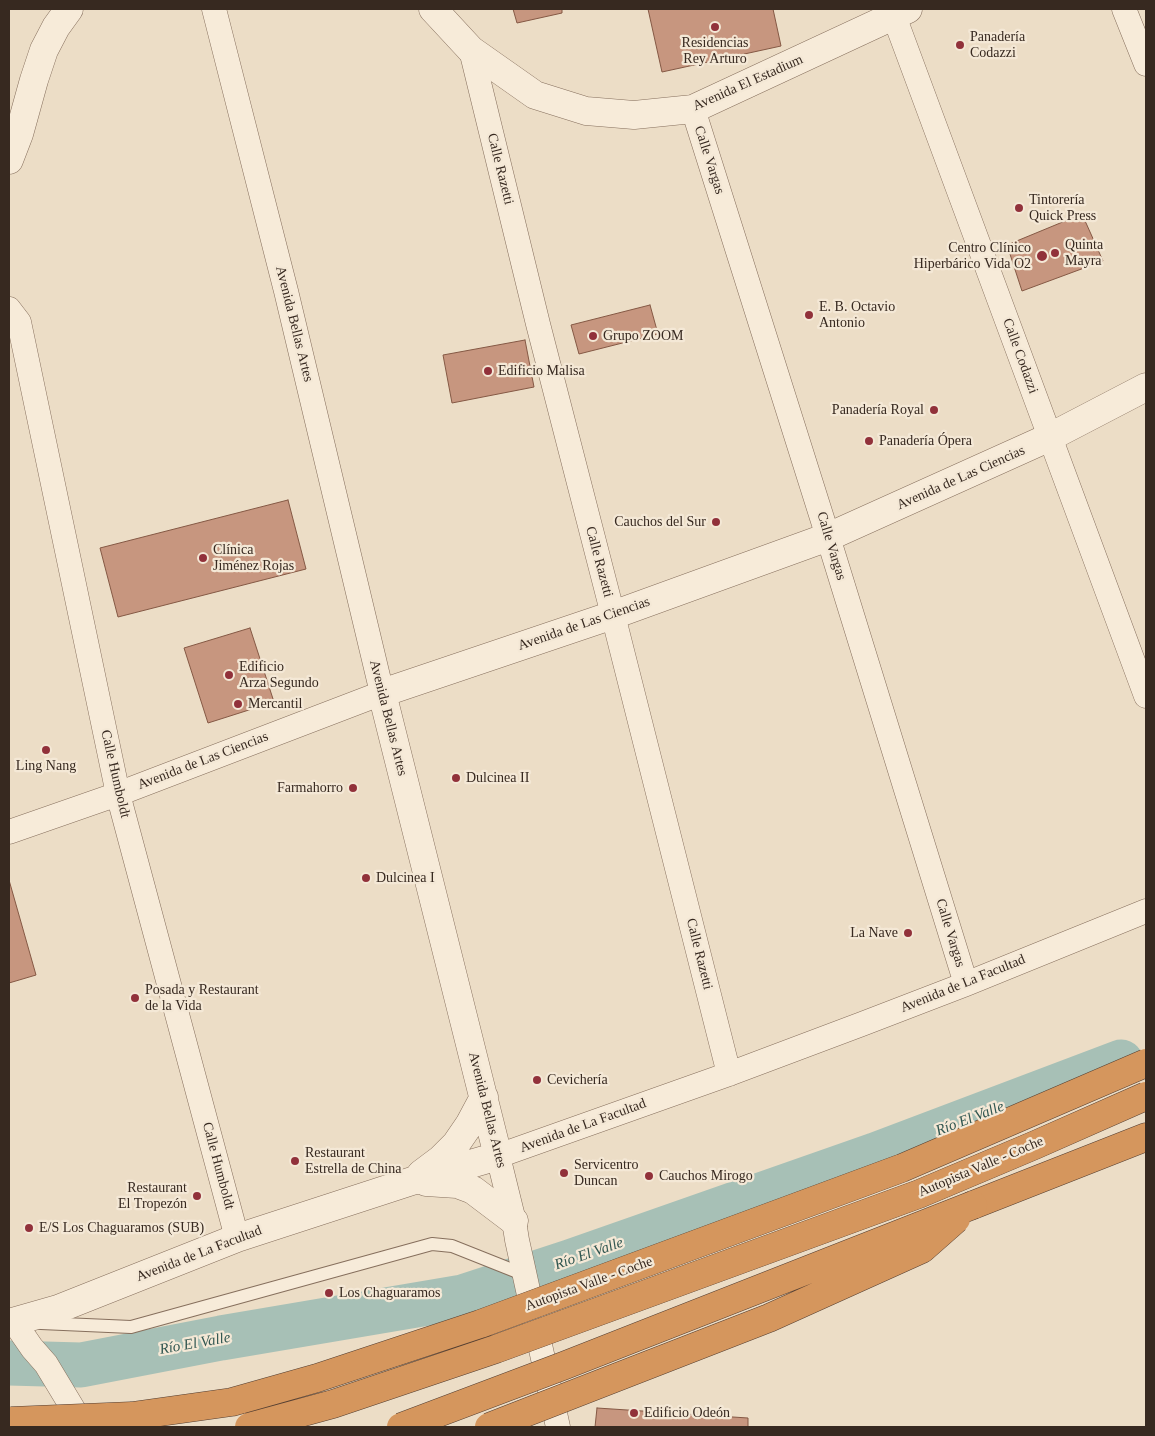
<!DOCTYPE html>
<meta charset="utf-8">
<style>
body{margin:0}
#map{position:relative;width:1155px;height:1436px;overflow:hidden;background:#ecddc6;font-family:"Times New Roman",serif}
canvas{display:block}
.frame{position:absolute;inset:0;border:10px solid #372920;pointer-events:none}
</style>
<div id="map">
<canvas width="1155" height="1436"></canvas>
<div class="frame"></div>
</div>
<script>
const ctx = document.querySelector('canvas').getContext('2d');
ctx.lineJoin = 'round';
const toPath = rows => new Path2D(rows.map(r => 'M' + r).join(''));
function strokePath(path, color, width, dash) { ctx.strokeStyle = color; ctx.lineWidth = width; ctx.lineCap = dash ? 'butt' : 'round'; ctx.setLineDash(dash || []); ctx.stroke(path); }
function fill(path, color) { ctx.fillStyle = color; ctx.fill(path, 'evenodd'); }
function write(font, color, halo, rows, align = 'center') {
  ctx.font = font + ' "Times New Roman",serif'; ctx.lineWidth = 4.5; ctx.setLineDash([]); ctx.textBaseline = 'middle'; ctx.strokeStyle = halo; ctx.fillStyle = color; for (const [text, x, y, turn = 0] of rows) {
    ctx.save(); ctx.translate(x, y); ctx.rotate((+turn || 0) * Math.PI / 180); ctx.textAlign = isNaN(turn) ? turn : align; if (halo) ctx.strokeText(text, 0, 0); ctx.fillText(text, 0, 0); ctx.restore();
  }
}
strokePath(toPath([
 [9,1363,81,1365,221,1338,463,1297,570,1262,875,1155,1121,1062]
]), '#a7c0b6', 45);
const building = toPath([
 [513,9,562,9,562,13,517,23,513,9],
 [648,9,773,9,781,46,662,72,648,9],
 [1082,214,1103,261,1022,291,1007,245,1082,214],
 [650,305,658,334,579,354,571,325,650,305],
 [525,340,534,387,452,403,443,355,525,340],
 [288,500,306,569,118,617,100,548,288,500],
 [250,628,274,702,208,723,184,648,250,628],
 [9,880,36,975,9,983,9,880],
 [597,1408,748,1418,748,1427,595,1427,597,1408]
]);
fill(building, '#c7967f');
strokePath(building, '#845844', 1);
const service = toPath([
 [41,1323,131,1327,432,1244,452,1246,525,1275]
]);
const minor = toPath([
 [1124,9,1146,64],
 [894,16,1146,696],
 [471,50,538,324,613,615,729,1074],
 [693,109,828,537,966,984],
 [9,309,19,322,118,794,237,1238],
 [9,832,118,794,382,693,286,291,214,9],
 [14,1322,32,1348,46,1364,84,1427],
 [558,1427,517,1240,514,1221,498,1156,729,1074,862,1024,966,984,1146,911]
]);
const tertiary = toPath([
 [433,9,471,50,535,95,586,111,634,115,693,109,908,9],
 [9,160,19,134,34,80,44,50,56,27,69,9],
 [421,1174,441,1159,456,1144,469,1125,484,1097],
 [426,1182,457,1184,473,1190,514,1221],
 [9,1323,58,1309,237,1238,412,1181,498,1156,382,693,613,615,828,537,1050,437,1146,387]
]);
const motorway = toPath([
 [973,1205,1146,1137]
]);
strokePath(service, '#866f5d', 14);
strokePath(minor, '#866f5d', 25);
strokePath(tertiary, '#866f5d', 29);
strokePath(motorway, '#543e31', 29);
strokePath(service, '#f7ebd9', 12);
strokePath(minor, '#f7ebd9', 24);
strokePath(tertiary, '#f7ebd9', 28);
strokePath(motorway, '#d5965d', 28);
const motorwayBridge = toPath([
 [11,1421,132,1416,232,1402,317,1378,480,1324,902,1168,1146,1063],
 [249,1427,333,1404,496,1349,919,1194,1035,1145,1146,1096],
 [401,1427,563,1366,973,1205],
 [489,1427,769,1318,922,1249,956,1219]
]);
strokePath(motorwayBridge, '#543e31', 29, []);
strokePath(motorwayBridge, '#d5965d', 28);
for (const [x, y, r, color] of [
 [715,27,5,"#91313a"],
 [960,45,5,"#91313a"],
 [1019,208,5,"#91313a"],
 [1055,253,5,"#91313a"],
 [1042,256,6,"#91313a"],
 [809,315,5,"#91313a"],
 [593,336,5,"#91313a"],
 [488,371,5,"#91313a"],
 [934,410,5,"#91313a"],
 [869,441,5,"#91313a"],
 [716,522,5,"#91313a"],
 [203,558,5,"#91313a"],
 [229,675,5,"#91313a"],
 [238,704,5,"#91313a"],
 [46,750,5,"#91313a"],
 [456,778,5,"#91313a"],
 [353,788,5,"#91313a"],
 [366,878,5,"#91313a"],
 [908,933,5,"#91313a"],
 [135,998,5,"#91313a"],
 [537,1080,5,"#91313a"],
 [295,1161,5,"#91313a"],
 [564,1173,5,"#91313a"],
 [649,1176,5,"#91313a"],
 [197,1196,5,"#91313a"],
 [29,1228,5,"#91313a"],
 [329,1293,5,"#91313a"],
 [634,1413,5,"#91313a"]
]) { const dot = new Path2D(); dot.arc(x, y, r, 0, 2 * Math.PI); ctx.fillStyle = color; ctx.fill(dot); strokePath(dot, '#f4e8d6', 2); }
write('14px', '#372920', '#f4e8d6', [
 ["Panadería",970,37],
 ["Codazzi",970,53],
 ["Residencias",715,43,"center"],
 ["Rey Arturo",715,59,"center"],
 ["Tintorería",1029,200],
 ["Quick Press",1029,216],
 ["Quinta",1065,245],
 ["Mayra",1065,261],
 ["Centro Clínico",1031,248,"right"],
 ["Hiperbárico Vida O2",1031,264,"right"],
 ["E. B. Octavio",819,307],
 ["Antonio",819,323],
 ["Grupo ZOOM",603,336],
 ["Edificio Malisa",498,371],
 ["Panadería Royal",924,410,"right"],
 ["Panadería Ópera",879,441],
 ["Cauchos del Sur",706,522,"right"],
 ["Clínica",213,550],
 ["Jiménez Rojas",213,566],
 ["Edificio",239,667],
 ["Arza Segundo",239,683],
 ["Mercantil",248,704],
 ["Ling Nang",46,766,"center"],
 ["Dulcinea II",466,778],
 ["Farmahorro",343,788,"right"],
 ["Dulcinea I",376,878],
 ["La Nave",898,933,"right"],
 ["Posada y Restaurant",145,990],
 ["de la Vida",145,1006],
 ["Cevichería",547,1080],
 ["Restaurant",305,1153],
 ["Estrella de China",305,1169],
 ["Servicentro",574,1165],
 ["Duncan",574,1181],
 ["Cauchos Mirogo",659,1176],
 ["Restaurant",187,1188,"right"],
 ["El Tropezón",187,1204,"right"],
 ["E/S Los Chaguaramos (SUB)",39,1228],
 ["Los Chaguaramos",339,1293],
 ["Edificio Odeón",644,1413]
], 'left');
write('14px', '#372920', '#f4e8d6', [
 ["Avenida El Estadium",748,83,-24],
 ["Calle Vargas",709,160,72],
 ["Calle Razetti",500,169,76],
 ["Avenida Bellas Artes",294,324,76],
 ["Calle Codazzi",1020,356,70],
 ["Avenida de Las Ciencias",961,478,-24],
 ["Calle Vargas",831,546,73],
 ["Calle Razetti",599,562,75],
 ["Avenida de Las Ciencias",584,624,-19],
 ["Avenida Bellas Artes",388,718,76],
 ["Avenida de Las Ciencias",203,761,-21],
 ["Calle Humboldt",115,774,77],
 ["Calle Vargas",950,933,73],
 ["Calle Razetti",699,954,76],
 ["Avenida de La Facultad",963,984,-22],
 ["Avenida Bellas Artes",487,1110,76],
 ["Avenida de La Facultad",583,1126,-20],
 ["Calle Humboldt",218,1166,75],
 ["Autopista Valle - Coche",981,1167,-23],
 ["Avenida de La Facultad",199,1254,-21],
 ["Autopista Valle - Coche",589,1284,-20]
]);
write('italic 15px', '#305650', '#f4e8d6', [
 ["Río El Valle",970,1119,-21],
 ["Río El Valle",589,1254,-19],
 ["Río El Valle",195,1344,-10]
]);
</script>
